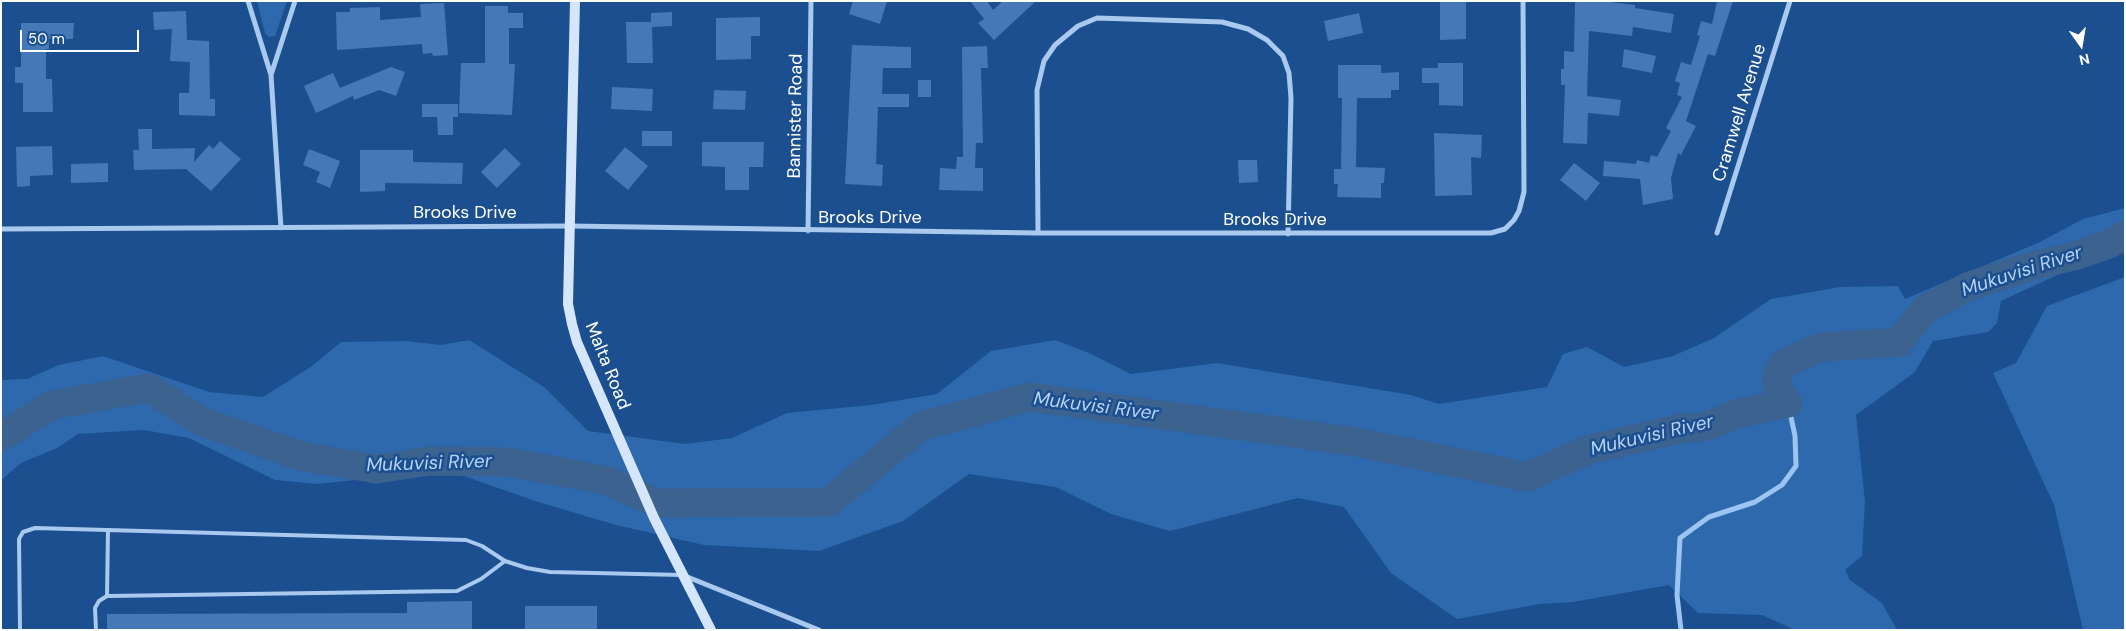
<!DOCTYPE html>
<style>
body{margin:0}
#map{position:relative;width:2126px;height:631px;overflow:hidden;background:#1b4f8f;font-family:"DM Sans",sans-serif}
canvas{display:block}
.frame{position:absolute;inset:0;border:2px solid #fff;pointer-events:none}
.north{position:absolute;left:2056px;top:20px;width:50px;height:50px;-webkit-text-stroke:4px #1b4f8f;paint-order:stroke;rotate:167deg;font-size:14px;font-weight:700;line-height:20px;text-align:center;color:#fff}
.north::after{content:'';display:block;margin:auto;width:18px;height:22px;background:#fff;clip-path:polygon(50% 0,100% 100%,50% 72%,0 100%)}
.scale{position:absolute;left:20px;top:30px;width:119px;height:22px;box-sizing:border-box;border:2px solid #fff;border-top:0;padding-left:6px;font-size:15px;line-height:18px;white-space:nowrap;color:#fff;-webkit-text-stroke:4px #1b4f8f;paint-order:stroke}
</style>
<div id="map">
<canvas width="2126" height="631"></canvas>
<div class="frame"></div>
<div class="north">N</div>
<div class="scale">50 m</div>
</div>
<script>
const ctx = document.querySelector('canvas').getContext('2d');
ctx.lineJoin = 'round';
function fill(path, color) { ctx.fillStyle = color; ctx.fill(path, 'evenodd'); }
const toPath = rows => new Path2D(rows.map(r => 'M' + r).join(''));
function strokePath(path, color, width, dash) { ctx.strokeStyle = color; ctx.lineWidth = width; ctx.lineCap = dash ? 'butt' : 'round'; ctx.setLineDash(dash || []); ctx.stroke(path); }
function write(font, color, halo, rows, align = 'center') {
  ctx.font = font + ' "DM Sans",sans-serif'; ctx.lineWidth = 5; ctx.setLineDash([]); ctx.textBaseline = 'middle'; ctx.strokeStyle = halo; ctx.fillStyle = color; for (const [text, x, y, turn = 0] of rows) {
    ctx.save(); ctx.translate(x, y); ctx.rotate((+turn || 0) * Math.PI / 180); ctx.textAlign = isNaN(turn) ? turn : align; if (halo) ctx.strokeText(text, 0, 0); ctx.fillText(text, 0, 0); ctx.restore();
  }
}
fill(toPath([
 [257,1,287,1,275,36,269,37,265,33],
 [2125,208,2125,250,2068,270,2001,301,1997,323,1988,332,1933,341,1915,372,1856,415,1865,502,1862,556,1845,570,1850,580,1882,603,1897,630,1795,630,1762,615,1698,613,1669,585,1573,602,1540,604,1457,619,1391,573,1344,507,1298,498,1170,531,1111,514,1056,487,969,474,903,521,819,551,704,545,616,525,535,501,447,470,318,484,275,480,189,438,144,430,78,434,57,448,21,463,1,480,1,380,27,379,59,365,103,356,209,392,263,397,312,366,341,342,406,341,441,345,469,340,544,387,588,431,685,444,732,438,787,413,871,405,937,394,991,351,1055,340,1089,353,1131,374,1217,363,1411,395,1439,404,1547,387,1563,354,1587,347,1624,367,1673,356,1714,338,1771,299,1840,287,1898,286,1905,299,2040,242,2083,219],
 [2125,277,2125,630,2083,630,2054,505,1993,373,2016,363,2047,306]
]), '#2e69ad');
strokePath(toPath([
 [1681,630,1677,595,1680,538,1709,517,1755,502,1782,485,1796,466,1795,436,1788,403]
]), '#9cc4f0', 5);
strokePath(toPath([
 [1,437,52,405,149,388,203,422,301,456,376,469,430,461,507,462,605,480,657,503,829,502,921,426,1030,397,1351,441,1528,477,1587,450,1679,429,1708,426,1736,414,1788,403,1779,391,1776,379,1783,364,1821,347,1899,342,1925,309,1969,286,2032,266,2074,256,2109,244,2125,235]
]), '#3c6290', 29);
fill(toPath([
 [853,1,887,1,880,24,849,14],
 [970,1,987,1,993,10,1003,1,1036,1,994,40,978,23,984,19],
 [1440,1,1466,1,1466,39,1440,40],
 [1575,1,1601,1,1635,5,1635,8,1674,14,1671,33,1633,27,1632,36,1589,31,1587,96,1621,100,1619,116,1588,113,1587,144,1563,143,1565,85,1561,85,1561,69,1564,69,1564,51,1574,52],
 [1717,1,1733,1,1715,56,1708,54,1686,121,1696,126,1681,155,1678,153,1671,178,1673,199,1643,205,1640,179,1603,176,1604,161,1636,164,1637,160,1649,163,1651,155,1657,157,1671,131,1666,128,1682,97,1677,95,1680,83,1675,81,1681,62,1691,65,1700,36,1697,35,1701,21,1712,24],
 [444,3,448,55,433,56,432,53,423,54,422,44,337,50,336,12,350,12,350,8,380,7,380,20,421,17,420,4],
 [485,6,508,6,508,13,523,13,523,28,509,28,509,64,515,64,512,115,459,113,461,63,485,63],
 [186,11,187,40,209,41,210,99,215,99,215,116,179,115,179,93,189,93,190,62,170,61,172,29,154,30,153,12],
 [672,12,672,26,652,27,653,63,627,63,626,22,651,22,651,13],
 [1359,13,1363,33,1328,41,1324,21],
 [760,17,760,36,751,36,751,59,716,60,716,18],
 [21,23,74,23,73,39,49,39,49,49,46,49,46,79,52,79,53,112,23,112,23,83,15,83,15,67,21,67],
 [852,45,911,47,911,68,883,68,882,94,909,94,909,107,878,107,876,164,883,165,882,186,845,184],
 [987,46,988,68,981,68,983,143,976,143,975,168,983,168,983,191,939,190,940,168,956,169,957,157,963,157,962,47],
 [1624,49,1656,56,1652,73,1622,67],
 [1438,63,1463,63,1463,106,1439,105,1439,83,1422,83,1422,68,1438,68],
 [1338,65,1381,65,1381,73,1399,72,1399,90,1391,90,1391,98,1357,98,1356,167,1385,168,1384,183,1381,183,1381,198,1337,197,1338,184,1334,184,1334,169,1341,169,1342,98,1338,98],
 [391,67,405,72,396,96,379,90,354,100,353,96,316,113,304,86,333,73,340,88],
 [918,80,931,80,931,97,918,97],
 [612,87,653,89,652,111,611,109],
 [714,90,746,91,745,110,713,109],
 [422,104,458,104,458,117,453,117,453,135,438,135,437,117,422,117],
 [138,129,152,129,152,149,195,148,194,162,209,145,213,149,220,141,241,159,211,191,186,169,134,170,133,150,139,150],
 [642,131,672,131,672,146,642,146],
 [1434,133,1482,135,1481,158,1471,157,1472,195,1435,196],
 [702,142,764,142,763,167,749,167,749,190,725,190,725,167,702,166],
 [52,146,53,175,30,176,30,186,17,187,16,147],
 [625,147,648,166,628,190,605,171],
 [505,148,521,164,497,188,481,172],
 [309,149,340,161,330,188,316,182,320,172,303,165],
 [360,150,413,150,413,162,463,163,462,184,385,183,385,191,360,192],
 [1238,160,1257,160,1258,182,1239,183],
 [108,163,108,182,71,183,71,164],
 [1574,163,1600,183,1586,201,1560,180],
 [472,601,472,630,107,630,107,614,407,613,407,602],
 [525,606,597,606,597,630,525,630]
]), '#4478b7');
strokePath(toPath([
 [107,596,108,530],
 [20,630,19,539,23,532,35,528,466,540,482,546,505,561,527,568,550,572,682,575],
 [96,630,95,608,99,601,107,596,457,591,481,579,505,561]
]), '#a9c9ee', 4);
strokePath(toPath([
 [248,1,271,75,281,228],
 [271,75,295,1],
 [1,229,570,226,1038,233,1491,233,1505,229,1514,220,1519,211,1524,192,1523,1],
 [808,231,811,1],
 [1038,233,1037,90,1044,61,1055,45,1078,26,1097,18,1222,22,1248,29,1267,40,1283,56,1289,73,1291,98,1288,234],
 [1717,233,1790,1],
 [685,576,819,630]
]), '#a9c9ee', 5);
strokePath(toPath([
 [575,1,568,304,572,324,577,342,654,518,711,630]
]), '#d6e6fa', 10);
write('18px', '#fff', '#1b4f8f', [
 ["Cramwell Avenue",1740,113,-73],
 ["Bannister Road",796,116,-89],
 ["Brooks Drive",465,213],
 ["Brooks Drive",870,218],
 ["Brooks Drive",1275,220],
 ["Malta Road",607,366,68]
]);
write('italic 19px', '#b5d3f5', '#1b4f8f', [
 ["Mukuvisi River",2022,272,-18],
 ["Mukuvisi River",1096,407,7],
 ["Mukuvisi River",1652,436,-13],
 ["Mukuvisi River",429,464,-2]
]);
</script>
